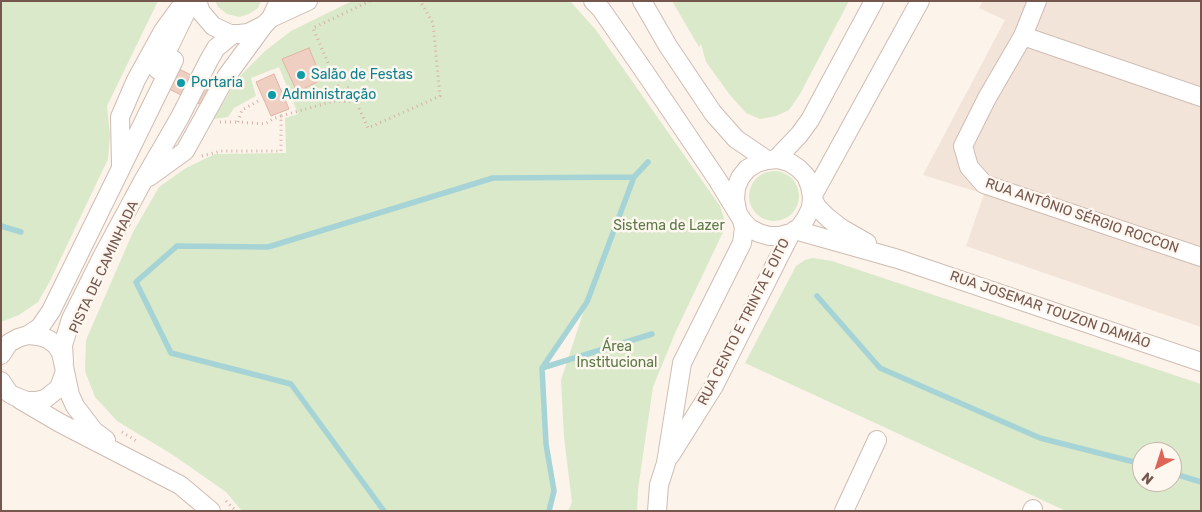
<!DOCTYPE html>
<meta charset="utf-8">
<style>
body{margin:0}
#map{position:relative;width:1202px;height:512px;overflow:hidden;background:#fcf3ea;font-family:Rubik,sans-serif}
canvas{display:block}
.frame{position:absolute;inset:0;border:2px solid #75574e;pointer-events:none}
.north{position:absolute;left:1132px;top:442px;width:50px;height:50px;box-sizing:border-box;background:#fef7f0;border:1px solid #c7b7af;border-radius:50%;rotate:220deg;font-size:14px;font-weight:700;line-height:20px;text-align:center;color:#75574e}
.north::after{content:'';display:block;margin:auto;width:18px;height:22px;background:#de6457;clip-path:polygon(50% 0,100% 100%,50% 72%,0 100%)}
</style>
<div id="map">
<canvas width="1202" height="512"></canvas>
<div class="frame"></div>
<div class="north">N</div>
</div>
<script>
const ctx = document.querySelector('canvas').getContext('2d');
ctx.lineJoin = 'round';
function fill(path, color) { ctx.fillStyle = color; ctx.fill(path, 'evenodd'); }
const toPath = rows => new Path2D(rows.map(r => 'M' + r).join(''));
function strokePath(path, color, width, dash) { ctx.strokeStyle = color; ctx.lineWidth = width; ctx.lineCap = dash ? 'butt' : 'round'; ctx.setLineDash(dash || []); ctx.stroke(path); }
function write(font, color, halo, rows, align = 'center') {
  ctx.font = font + ' Rubik,sans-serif'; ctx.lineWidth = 5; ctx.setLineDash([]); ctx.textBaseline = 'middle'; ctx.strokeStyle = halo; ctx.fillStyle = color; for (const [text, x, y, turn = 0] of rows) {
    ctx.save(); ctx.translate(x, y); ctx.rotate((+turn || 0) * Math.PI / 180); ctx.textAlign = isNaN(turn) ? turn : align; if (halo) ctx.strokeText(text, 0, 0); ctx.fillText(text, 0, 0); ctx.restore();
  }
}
fill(toPath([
 [983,1,1201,1,1201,327,966,246,984,194,923,175,1005,20,979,8]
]), '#f3e4d9');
fill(toPath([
 [1,1,158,1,107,106,110,135,108,159,50,281,38,302,19,315,1,322],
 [215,1,261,1,258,8,249,14,239,17,227,14,218,7],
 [352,1,570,1,596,30,720,206,724,218,724,230,676,331,653,387,638,489,637,511,568,511,572,502,564,437,561,380,586,304,541,367,546,444,554,491,549,511,242,511,226,492,173,455,117,421,95,397,85,371,86,340,133,232,159,187,186,168,215,154,286,153,285,118,298,114,279,67,251,78,256,96,234,108,228,117,214,119,237,79,265,51,291,31],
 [672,1,849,1,800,94,789,110,776,116,760,119,746,113,730,95,706,62,701,44,699,47],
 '749 196a25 25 0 1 1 50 0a25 25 0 1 1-50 0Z',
 [813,258,832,261,1201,384,1201,511,1066,511,745,363,796,266,805,260],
 [1142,452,1172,452,1172,482,1142,482]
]), '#dae9c9');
strokePath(toPath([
 [1,226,21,232],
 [817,296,880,368,1040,438,1142,464],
 [542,368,652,334],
 [1172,473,1201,482],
 [384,511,291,384,171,353,136,282,177,246,268,247,493,178,634,177],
 [549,511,554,491,546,444,542,368,587,302,634,177,648,162]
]), '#a6d4d6', 5.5);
const building = toPath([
 [309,48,316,65,310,68,317,82,297,92,282,59,309,48],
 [179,69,193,76,183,96,169,89,179,69],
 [274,74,289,109,271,116,256,82,274,74],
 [193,76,214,86,204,106,183,96,193,76]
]);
fill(building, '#f0cfc3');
strokePath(building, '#e1b4a4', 1);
const minor = toPath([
 [197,1,201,12,213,26,230,34,239,34,248,33,264,25,271,18,279,1],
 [593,1,601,9,644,71,717,179,742,220,749,228,759,233,769,236,780,236,791,233,800,227,806,218,811,208,812,197,810,186,806,176,798,168,789,162,778,159,767,160,757,163,747,169,740,178,736,188,735,199,737,210],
 [642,1,668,46,713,113,736,139,767,160],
 [1037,1,1023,36,987,98,963,146,969,167,984,184,1201,257],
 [271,18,308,1],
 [1023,36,1201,97],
 [158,70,186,12],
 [776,159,799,135,810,120,874,1],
 [121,165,120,117,136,80,163,31,185,1],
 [149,177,185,151,226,77,264,25],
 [795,230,898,259,1201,362],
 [867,243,841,228,828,218,817,207,812,197,920,1],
 [28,335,40,327,51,311,174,60],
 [1,355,9,343,18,338,28,335,38,336,48,339,56,345,61,353,65,371,59,388,45,399,36,401,27,401,14,396,9,393,1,381],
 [64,362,63,345,71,319,103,255,143,181,180,117,209,60,216,48,233,34],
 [65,371,70,395,75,406,94,431,106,440],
 [19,399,60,423,180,485,211,511],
 [670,456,714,386,791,233],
 [657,511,659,485,666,463,682,363,742,243,744,228,742,220],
 [844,511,877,440],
 [1032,511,1033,509]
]);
strokePath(minor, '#cfbcb2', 20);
strokePath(toPath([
 [370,1,313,28,340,91,349,87,368,128,440,96,433,23,420,1],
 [258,101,242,110,238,122,265,124,273,119,281,116],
 [220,122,238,122],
 [202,156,221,151,281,151,281,116,334,101,356,102],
 [122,432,138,442],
 [226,501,236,511]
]), '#d5b2a6', 3, [1, 4]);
strokePath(minor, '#fff', 18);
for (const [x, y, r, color] of [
 [301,75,5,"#0f9aa8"],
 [181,83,5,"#0f9aa8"],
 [272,95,5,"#0f9aa8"]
]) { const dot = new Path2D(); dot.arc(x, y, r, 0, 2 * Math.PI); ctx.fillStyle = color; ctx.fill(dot); strokePath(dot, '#fef7f0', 2); }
write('14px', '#0d838f', '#fef7f0', [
 ["Salão de Festas",311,75],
 ["Portaria",191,83],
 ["Administração",282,95]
], 'left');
write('14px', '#75574e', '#fef7f0', [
 ["RUA ANTÔNIO SÉRGIO ROCCON",1082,216,19],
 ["PISTA DE CAMINHADA",104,267,-65],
 ["RUA JOSEMAR TOUZON DAMIÃO",1050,310,19],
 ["RUA CENTO E TRINTA E OITO",744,322,-63]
]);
write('14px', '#5c7a46', '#fef7f0', [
 ["Sistema de Lazer",669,226],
 ["Área",617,347],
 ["Institucional",617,363]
]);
</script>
